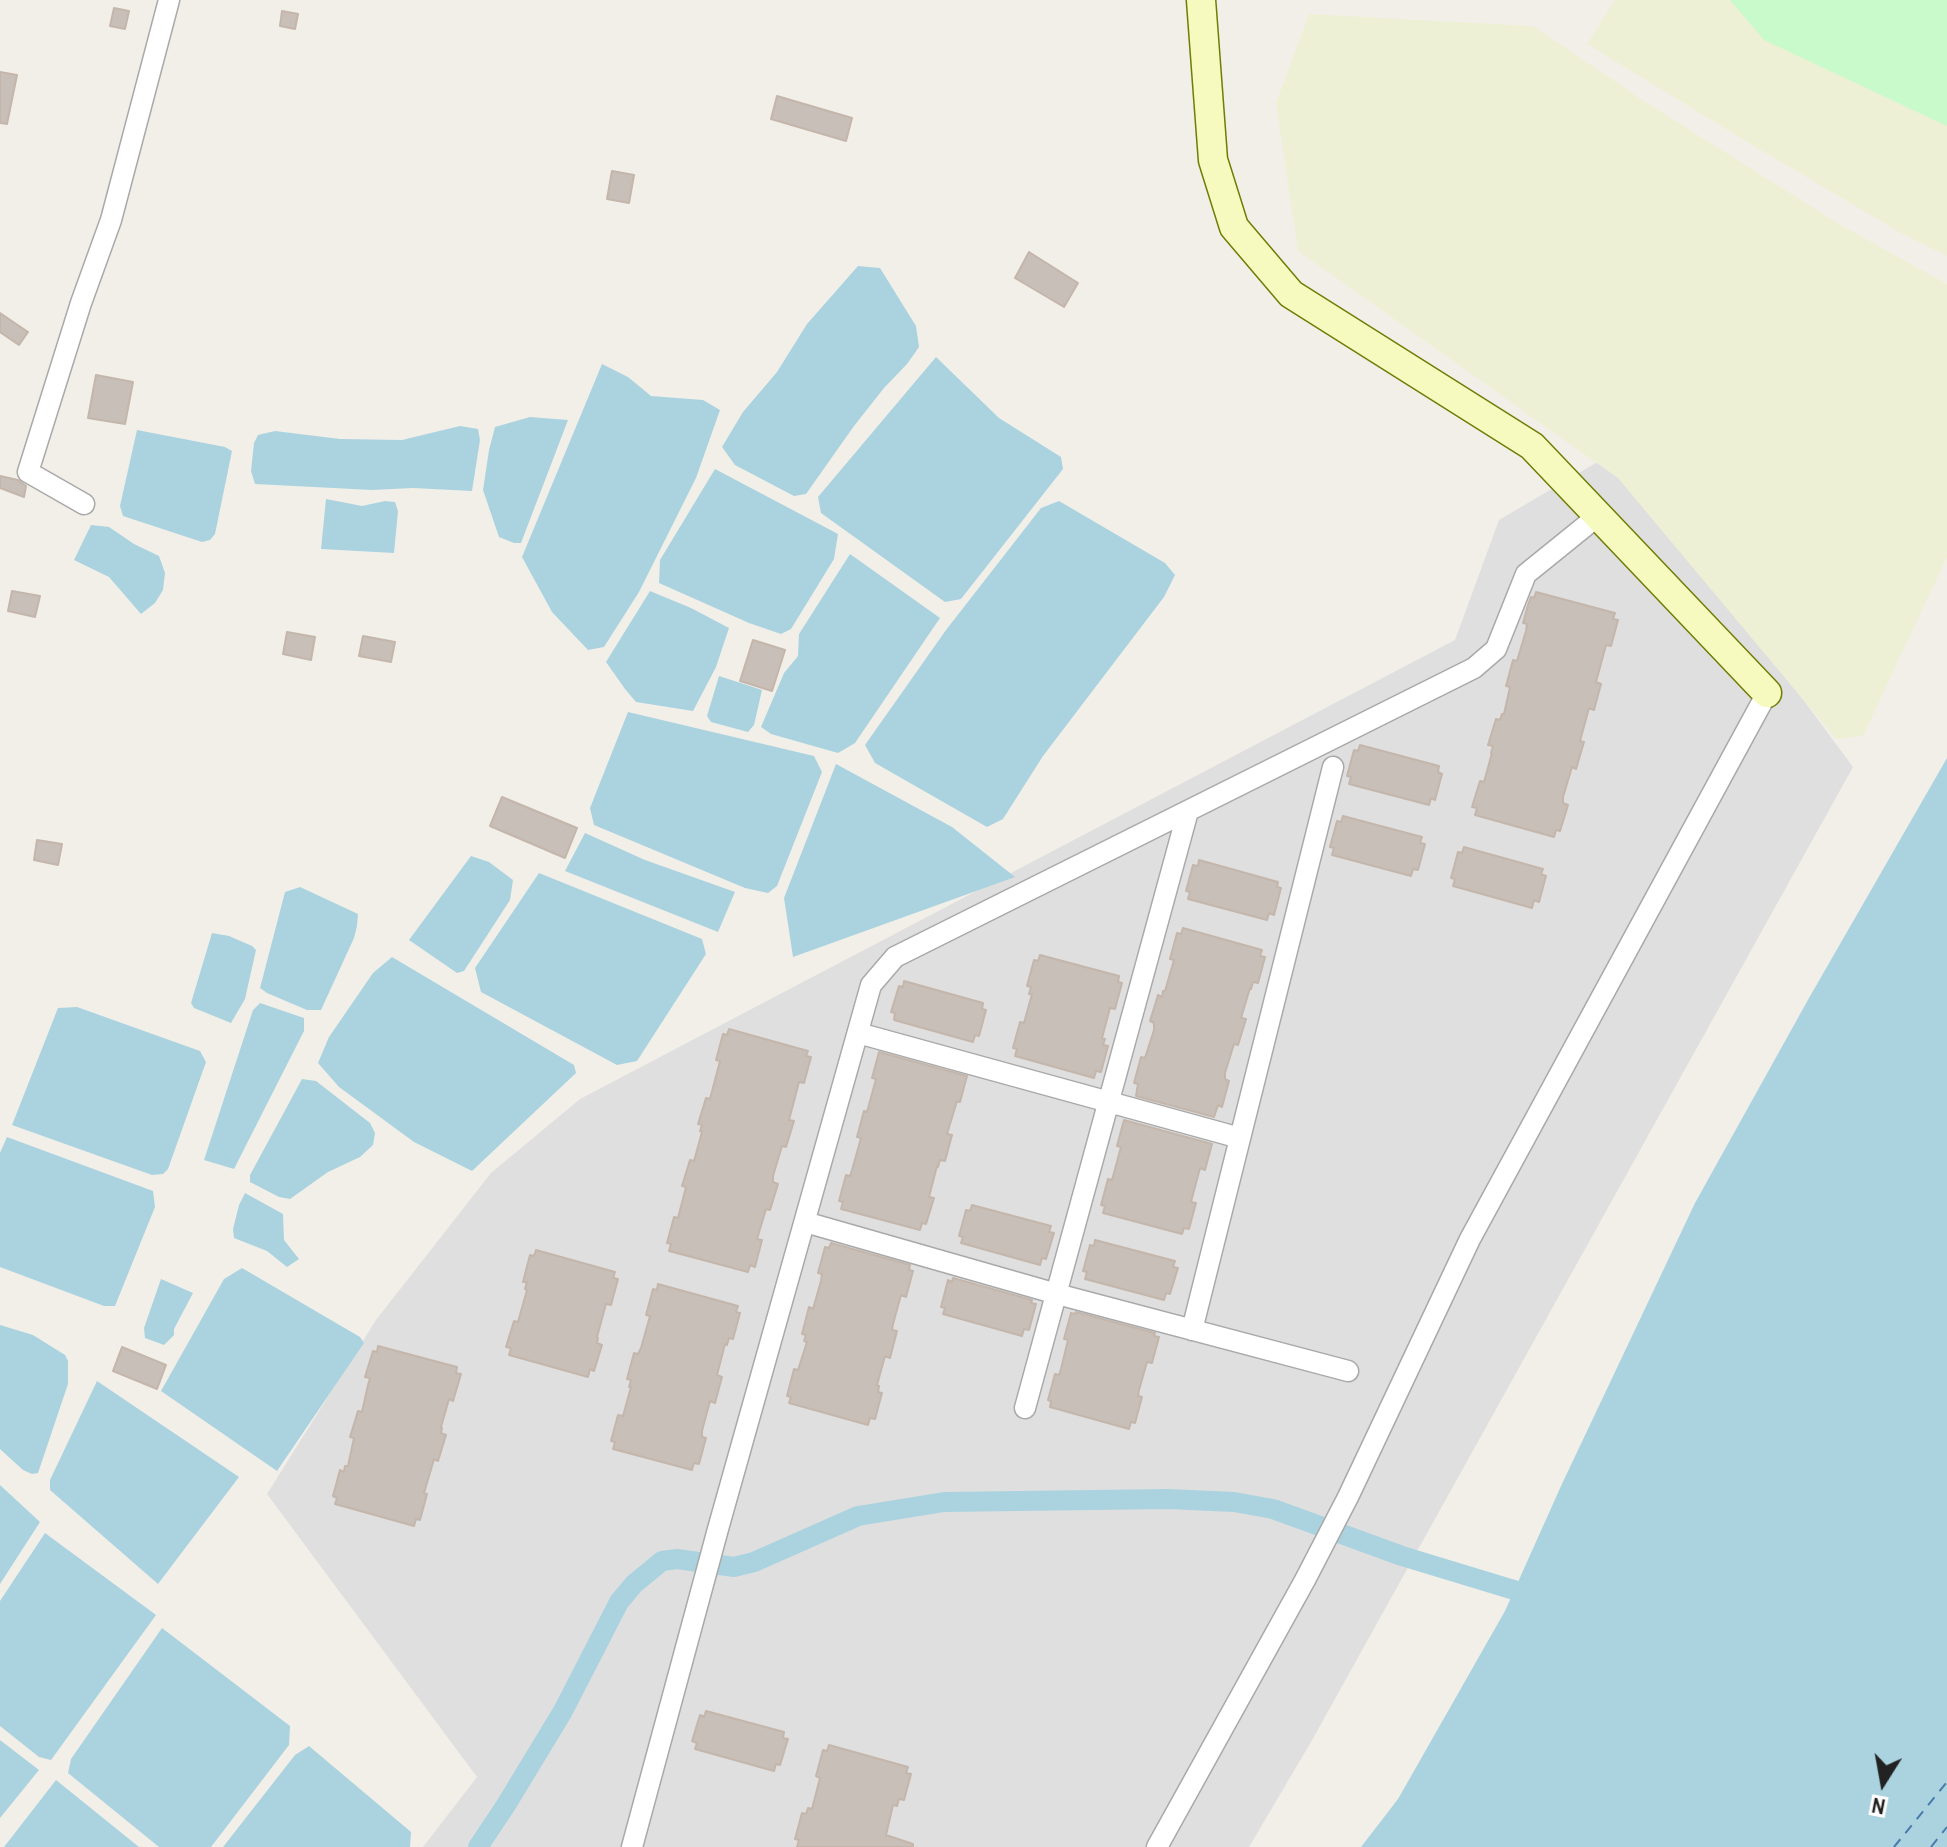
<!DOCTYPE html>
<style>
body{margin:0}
#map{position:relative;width:1947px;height:1847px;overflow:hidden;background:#f2efe9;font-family:"Archivo Narrow",sans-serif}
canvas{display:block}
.north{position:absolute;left:1843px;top:1743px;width:80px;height:80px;-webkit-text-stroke:6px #fff;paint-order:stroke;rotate:191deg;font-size:22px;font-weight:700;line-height:32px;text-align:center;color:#222}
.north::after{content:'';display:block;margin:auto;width:28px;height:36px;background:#222;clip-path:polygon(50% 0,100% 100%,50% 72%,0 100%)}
</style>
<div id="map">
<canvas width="1947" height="1847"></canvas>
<div class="north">N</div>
</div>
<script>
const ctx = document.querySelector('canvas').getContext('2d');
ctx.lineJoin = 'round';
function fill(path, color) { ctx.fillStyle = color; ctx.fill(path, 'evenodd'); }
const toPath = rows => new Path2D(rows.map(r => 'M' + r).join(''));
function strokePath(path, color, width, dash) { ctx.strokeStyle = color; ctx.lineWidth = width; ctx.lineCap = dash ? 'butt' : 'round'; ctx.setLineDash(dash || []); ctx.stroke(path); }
fill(toPath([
 [1618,450,1853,767,1311,1742,1249,1847,423,1847,477,1777,267,1494,376,1320,491,1173,580,1099,1455,640,1499,520]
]), '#e0dfdf');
fill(toPath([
 [1615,0,1947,0,1947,256,1899,232,1744,140,1587,44],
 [1309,14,1533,26,1644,101,1839,224,1947,284,1947,557,1863,736,1836,739,1618,478,1298,251,1276,103]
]), '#eef0d5');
fill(toPath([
 [1730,0,1947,0,1947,126,1764,40]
]), '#c8facc');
fill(toPath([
 [858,266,880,268,916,326,919,347,907,364,884,388,854,426,806,494,794,496,735,465,722,447,743,412,777,372,807,324],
 [936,357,999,418,1061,457,1063,469,961,599,945,602,821,513,818,497],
 [602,364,628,377,651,396,703,400,720,410,696,478,639,592,604,647,588,650,552,612,522,557],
 [530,417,568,420,521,543,514,543,499,537,483,490,489,450,495,427],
 [460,426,478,429,480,440,472,491,413,488,372,490,255,484,251,471,254,443,258,435,275,431,340,439,402,440],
 [137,430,225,447,232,451,215,534,210,540,202,542,123,516,120,506],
 [715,469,838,534,834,559,791,629,781,634,749,623,659,583,660,560],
 [326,499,362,506,385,501,395,502,398,511,394,553,321,549],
 [1059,501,1165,563,1175,575,1164,597,1043,756,1003,819,987,827,875,763,865,745,946,630,1041,508],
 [91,525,109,527,134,544,159,556,165,573,163,590,155,603,141,614,109,577,74,560],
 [850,554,940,618,855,743,838,753,771,734,761,727,784,673,798,656,799,634],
 [650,591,691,608,729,628,716,667,693,711,636,702,625,689,606,662],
 [719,676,762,690,754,725,748,732,711,722,707,716],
 [628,712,814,756,822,772,777,886,768,893,745,888,594,825,590,808],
 [1947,758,1947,1847,1361,1847,1398,1799,1505,1611,1561,1486,1695,1203,1809,998],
 [836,764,952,827,1015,877,793,957,784,898],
 [585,833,645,860,735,892,718,932,565,871],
 [471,856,489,862,513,880,510,900,464,971,457,973,409,940],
 [539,873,702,939,706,954,637,1061,617,1065,481,992,475,968],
 [300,887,358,914,357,926,354,938,321,1010,307,1010,267,993,260,988,285,892],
 [212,933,229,936,252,946,256,950,245,999,231,1023,194,1008,191,1003],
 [392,957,574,1065,576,1073,472,1171,414,1142,339,1087,318,1063,329,1037,373,973],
 [260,1003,304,1018,304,1031,234,1169,204,1160,253,1010],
 [77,1007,200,1051,206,1062,168,1169,163,1174,152,1175,12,1125,58,1008],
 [302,1079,316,1081,370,1123,375,1133,373,1145,360,1157,328,1172,290,1199,279,1197,250,1182,250,1175],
 [7,1137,153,1191,155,1207,115,1306,104,1306,0,1267,0,1153],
 [245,1193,283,1214,284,1240,299,1259,287,1267,267,1251,234,1238,233,1229,239,1205],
 [242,1268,360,1337,364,1343,277,1471,161,1391,224,1279],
 [161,1279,193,1293,174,1329,174,1335,164,1345,145,1338,144,1328],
 [0,1325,33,1335,65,1355,68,1361,68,1384,38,1473,32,1474,23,1470,0,1449],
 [97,1381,239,1477,158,1584,50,1490,50,1480],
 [0,1485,40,1522,0,1584],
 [45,1533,156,1615,51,1760,39,1757,0,1726,0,1601],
 [162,1628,290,1726,289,1745,211,1847,159,1847,68,1773,71,1759],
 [0,1740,39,1770,0,1818],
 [309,1746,411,1832,410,1847,223,1847,295,1755],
 [56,1780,139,1847,4,1847]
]), '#aad3df');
strokePath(toPath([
 [478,1847,506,1805,563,1711,619,1602,634,1584,662,1561,677,1559,734,1567,754,1562,858,1516,944,1502,1168,1499,1234,1502,1273,1509,1402,1556,1514,1590]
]), '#aad3df', 20);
strokePath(toPath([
 [1894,1847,1947,1782],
 [1931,1847,1947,1827]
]), '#4a7aab', 2, [10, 8]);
const building = toPath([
 [114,8,129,11,125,29,110,26,114,8],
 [282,11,298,14,295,29,280,26,282,11],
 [0,72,17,75,7,124,0,123,0,72],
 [777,96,852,118,846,141,771,119,777,96],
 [612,171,634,175,629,203,607,199,612,171],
 [1029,252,1078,283,1064,307,1015,278,1029,252],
 [0,313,28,332,19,345,0,332,0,313],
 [96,375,133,382,125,424,88,418,96,375],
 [0,476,18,480,26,486,24,497,0,488,0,476],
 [12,591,40,596,35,617,8,611,12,591],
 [1536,592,1615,613,1613,619,1618,620,1611,646,1606,645,1596,682,1601,684,1594,710,1589,708,1580,741,1584,742,1576,769,1572,767,1563,797,1563,803,1568,805,1560,831,1556,830,1554,837,1475,815,1477,808,1472,807,1480,781,1484,782,1492,753,1491,753,1493,746,1488,745,1496,719,1500,720,1502,714,1504,714,1510,687,1506,686,1513,660,1517,661,1526,631,1527,624,1523,623,1528,605,1531,597,1534,598,1536,592],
 [287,632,315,637,311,660,283,654,287,632],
 [363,636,395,642,391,662,359,656,363,636],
 [753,640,785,650,772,691,740,681,753,640],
 [1360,745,1439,766,1438,772,1442,774,1435,800,1431,798,1429,805,1349,784,1351,777,1347,776,1354,750,1358,751,1360,745],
 [502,797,577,828,565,858,490,826,502,797],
 [1343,816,1422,837,1420,843,1425,844,1418,870,1413,869,1411,876,1332,855,1334,848,1330,847,1337,821,1341,822,1343,816],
 [37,840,62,844,58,865,34,860,37,840],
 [1464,847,1543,869,1541,874,1546,876,1539,902,1534,900,1532,908,1453,886,1455,879,1451,878,1458,852,1462,853,1464,847],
 [1199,860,1278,882,1277,887,1281,888,1274,915,1269,913,1267,920,1188,899,1190,892,1186,891,1193,865,1198,866,1199,860],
 [1183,928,1262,950,1260,956,1265,957,1258,983,1253,982,1251,989,1250,988,1241,1018,1246,1019,1238,1045,1234,1044,1225,1073,1225,1079,1229,1081,1222,1107,1218,1105,1214,1117,1136,1096,1138,1084,1134,1083,1141,1057,1145,1058,1154,1030,1154,1023,1150,1021,1158,995,1162,997,1163,991,1165,991,1174,960,1170,959,1177,933,1181,934,1183,928],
 [1040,955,1119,976,1118,982,1122,983,1115,1009,1110,1008,1102,1038,1105,1039,1103,1045,1108,1046,1101,1072,1096,1071,1094,1078,1015,1056,1017,1049,1013,1048,1020,1022,1024,1023,1032,994,1029,994,1031,987,1027,986,1034,960,1038,961,1040,955],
 [904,981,983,1003,982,1009,986,1010,979,1036,975,1035,973,1042,894,1020,895,1013,891,1012,899,986,903,987,904,981],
 [729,1029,808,1051,806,1056,811,1057,804,1083,799,1082,789,1120,794,1121,786,1147,782,1146,773,1176,773,1182,778,1184,770,1210,766,1209,757,1239,762,1240,755,1267,750,1265,748,1272,669,1251,671,1244,667,1243,674,1217,678,1218,686,1187,682,1186,690,1160,694,1161,702,1132,700,1131,702,1125,698,1124,706,1098,710,1099,720,1061,716,1060,723,1034,727,1035,729,1029],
 [879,1052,967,1076,960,1102,957,1101,947,1134,952,1135,945,1161,940,1160,938,1167,937,1166,929,1197,934,1198,926,1224,922,1223,920,1230,841,1209,843,1202,839,1201,846,1175,850,1176,852,1170,861,1138,857,1137,864,1111,867,1112,876,1079,872,1078,879,1052],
 [1124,1120,1212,1144,1205,1170,1200,1168,1191,1202,1196,1203,1189,1229,1184,1228,1182,1234,1103,1213,1105,1206,1101,1205,1108,1179,1112,1180,1121,1147,1117,1146,1124,1120],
 [972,1205,1051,1226,1049,1232,1054,1233,1046,1259,1042,1258,1040,1265,961,1243,963,1237,959,1236,966,1210,970,1211,972,1205],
 [1095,1240,1175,1261,1173,1267,1178,1268,1170,1294,1166,1293,1164,1300,1085,1279,1087,1272,1083,1271,1090,1245,1094,1246,1095,1240],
 [831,1243,910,1265,909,1270,913,1271,906,1297,901,1295,893,1324,892,1330,897,1331,890,1358,885,1356,877,1385,879,1386,878,1392,882,1393,875,1419,870,1418,868,1425,789,1403,791,1397,787,1396,794,1369,798,1370,807,1342,804,1341,806,1335,802,1334,809,1307,813,1309,821,1281,822,1274,818,1273,825,1247,829,1248,831,1243],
 [536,1250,615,1272,613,1278,618,1279,611,1305,606,1304,597,1337,598,1338,597,1343,602,1345,594,1371,590,1369,588,1377,509,1355,511,1348,506,1347,514,1321,518,1322,527,1290,525,1289,527,1282,523,1282,530,1255,534,1256,536,1250],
 [953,1278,1032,1300,1031,1303,1036,1304,1029,1330,1024,1329,1022,1336,943,1314,945,1308,941,1307,948,1280,952,1282,953,1278],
 [658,1284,738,1306,736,1312,740,1313,733,1339,729,1338,727,1345,725,1344,717,1375,722,1377,715,1403,710,1401,702,1431,702,1437,706,1438,699,1464,694,1463,692,1470,613,1449,615,1442,611,1441,618,1415,623,1416,631,1387,629,1387,631,1380,627,1379,634,1353,638,1354,641,1348,650,1316,646,1315,653,1289,657,1290,658,1284],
 [1076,1312,1155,1333,1154,1336,1159,1337,1152,1363,1147,1362,1139,1390,1138,1396,1142,1397,1135,1423,1131,1422,1129,1429,1050,1407,1051,1401,1048,1400,1055,1374,1059,1375,1061,1369,1068,1340,1064,1339,1071,1313,1075,1314,1076,1312],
 [378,1346,457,1367,456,1373,461,1374,453,1401,449,1399,441,1427,442,1428,441,1433,446,1435,438,1461,434,1459,424,1493,427,1494,420,1520,416,1519,414,1526,335,1504,337,1498,333,1496,340,1470,344,1472,345,1466,348,1466,354,1438,350,1437,358,1411,362,1412,368,1385,370,1378,365,1377,373,1351,377,1352,378,1346],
 [122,1347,166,1365,157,1389,113,1371,122,1347],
 [706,1711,784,1732,783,1738,788,1739,780,1765,776,1764,774,1771,695,1749,697,1743,692,1741,700,1715,704,1717,706,1711],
 [829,1745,908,1767,906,1773,911,1774,904,1800,899,1799,897,1806,893,1805,886,1835,913,1844,913,1847,797,1847,799,1840,795,1839,802,1813,806,1814,808,1808,812,1809,820,1778,816,1776,823,1750,827,1751,829,1745]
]);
fill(building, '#c7bfb8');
strokePath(building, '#c4b6ab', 2);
const minor = toPath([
 [84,504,28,472,81,303,111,220,169,0],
 [858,1033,1240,1138],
 [805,1222,1057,1294,1348,1371],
 [1192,1330,1333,767],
 [1025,1408,1188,811],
 [632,1847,718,1529,871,985,895,957,1474,668,1496,649,1526,574,1599,515],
 [1157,1847,1305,1580,1348,1497,1470,1239,1767,693]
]);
const secondary = toPath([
 [1201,0,1213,160,1234,227,1291,294,1532,446,1767,693]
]);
strokePath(minor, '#a9a9a9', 23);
strokePath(secondary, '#707d05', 31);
strokePath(minor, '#fff', 20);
strokePath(secondary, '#f7fabf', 28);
</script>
